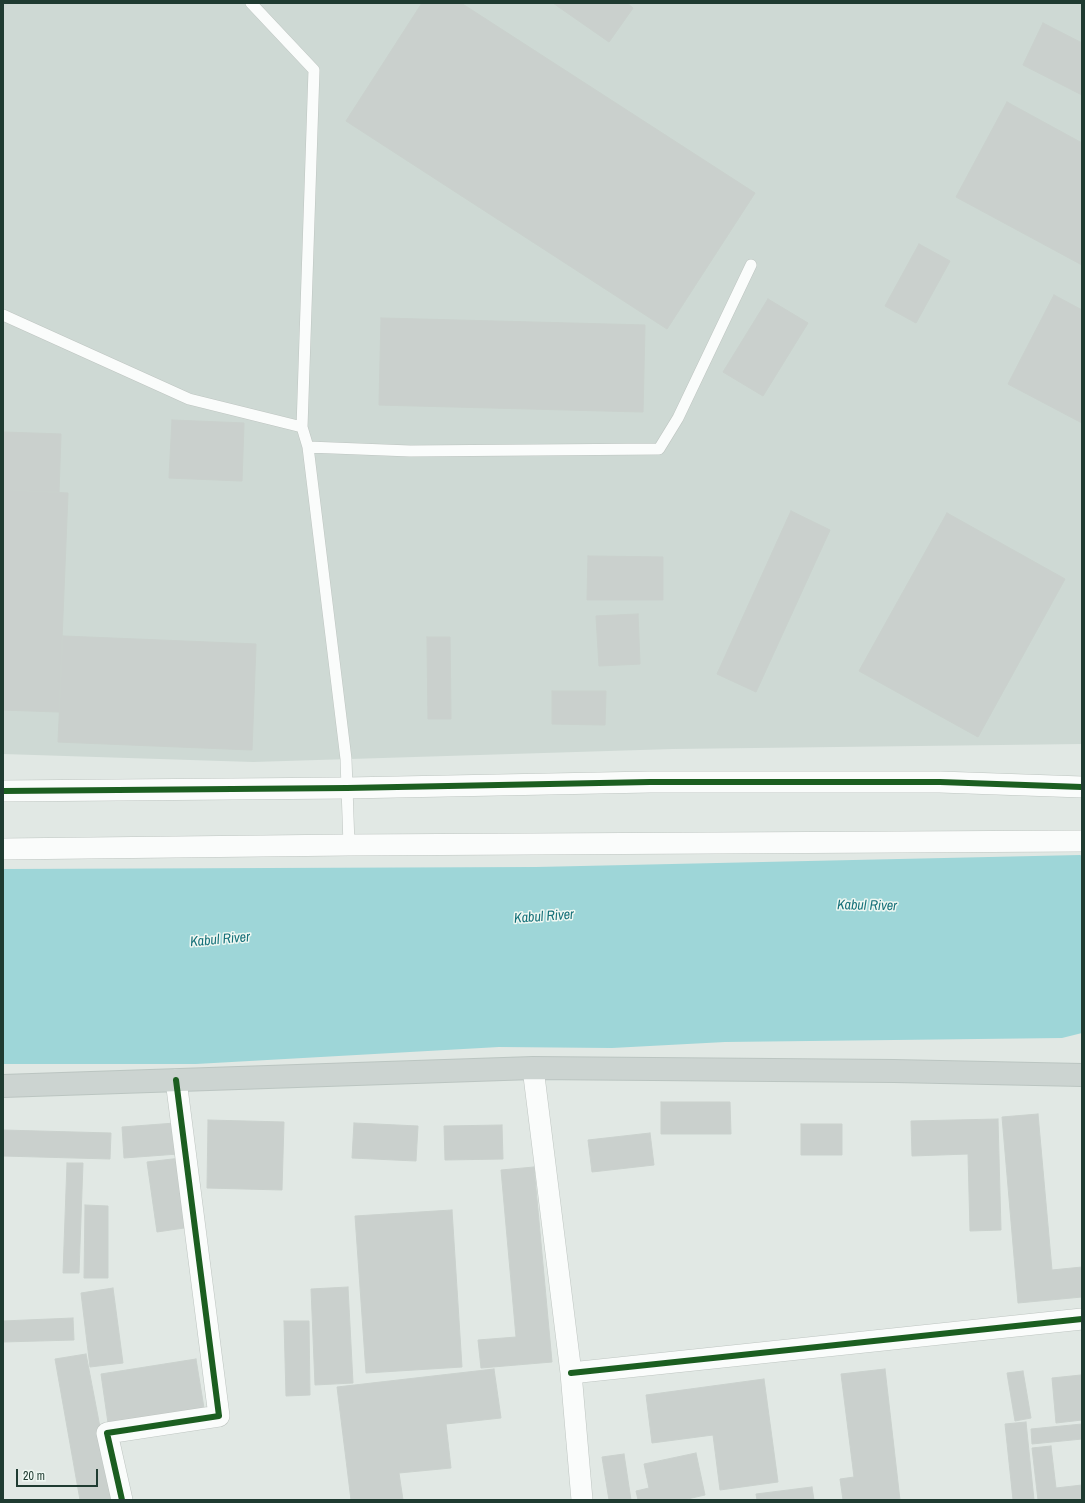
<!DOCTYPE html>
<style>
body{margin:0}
#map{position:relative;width:1085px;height:1503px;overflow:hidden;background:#e1e8e4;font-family:"Archivo Narrow",sans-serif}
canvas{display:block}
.frame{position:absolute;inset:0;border:4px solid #1f3b31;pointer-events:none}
.scale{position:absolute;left:16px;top:1469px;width:82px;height:18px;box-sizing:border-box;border:2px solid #1f3b31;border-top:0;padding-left:5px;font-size:12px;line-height:14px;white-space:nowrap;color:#1f3b31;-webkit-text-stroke:3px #eef7f2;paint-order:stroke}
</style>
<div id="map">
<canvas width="1085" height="1503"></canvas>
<div class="frame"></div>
<div class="scale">20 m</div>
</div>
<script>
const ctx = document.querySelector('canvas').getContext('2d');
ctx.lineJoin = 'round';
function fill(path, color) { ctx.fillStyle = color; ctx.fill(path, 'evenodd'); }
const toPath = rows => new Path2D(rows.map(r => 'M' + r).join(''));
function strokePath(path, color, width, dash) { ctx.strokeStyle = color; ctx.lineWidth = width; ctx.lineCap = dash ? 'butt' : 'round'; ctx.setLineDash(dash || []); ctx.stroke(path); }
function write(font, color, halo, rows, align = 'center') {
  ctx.font = font + ' "Archivo Narrow",sans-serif'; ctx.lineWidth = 3; ctx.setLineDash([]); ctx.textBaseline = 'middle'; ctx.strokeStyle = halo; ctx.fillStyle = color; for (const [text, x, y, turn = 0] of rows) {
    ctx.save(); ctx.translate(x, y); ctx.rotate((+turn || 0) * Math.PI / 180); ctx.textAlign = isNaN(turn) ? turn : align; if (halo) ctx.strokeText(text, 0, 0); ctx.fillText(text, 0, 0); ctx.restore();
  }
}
fill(toPath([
 [3,3,1082,3,1082,744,673,749,253,762,3,754]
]), '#ced9d4');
fill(toPath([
 [1080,855,1082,856,1082,1033,1062,1038,725,1042,612,1048,499,1047,196,1064,3,1064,3,869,536,867]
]), '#9ed6d8');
const building = toPath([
 [422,3,461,3,755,193,667,329,346,121,422,3],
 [553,3,627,3,633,8,609,42,553,3],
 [1043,23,1082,43,1082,95,1023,65,1043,23],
 [1007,102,1082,143,1082,265,956,197,1007,102],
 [919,244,950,261,916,323,885,306,919,244],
 [1054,295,1082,310,1082,423,1008,384,1054,295],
 [768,299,808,323,763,396,723,372,768,299],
 [381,318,645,325,643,412,379,405,381,318],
 [172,420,244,423,242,481,169,478,172,420],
 [3,432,61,434,59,492,3,490,3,432],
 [3,490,68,493,59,712,3,710,3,490],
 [791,511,830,530,756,692,717,674,791,511],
 [947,513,1065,579,978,737,859,671,947,513],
 [588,556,663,557,663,600,587,600,588,556],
 [638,614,640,664,599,666,596,616,638,614],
 [63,636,256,644,252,750,58,742,63,636],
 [427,637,450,637,451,719,428,719,427,637],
 [552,691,606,691,605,725,552,724,552,691],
 [661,1102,730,1102,731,1134,661,1134,661,1102],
 [1038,1114,1052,1270,1082,1267,1082,1297,1018,1303,1002,1117,1038,1114],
 [998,1119,1001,1230,970,1231,968,1154,912,1156,911,1121,998,1119],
 [208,1120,284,1122,282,1190,207,1188,208,1120],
 [175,1123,178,1154,124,1158,122,1127,175,1123],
 [354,1123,418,1126,416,1161,352,1158,354,1123],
 [801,1124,842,1124,842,1155,801,1155,801,1124],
 [502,1125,503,1159,445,1160,444,1126,502,1125],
 [3,1130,111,1133,110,1159,3,1156,3,1130],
 [650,1133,654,1165,592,1172,588,1140,650,1133],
 [181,1158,191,1227,157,1232,147,1162,181,1158],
 [67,1163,83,1163,79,1273,63,1273,67,1163],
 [534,1167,552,1362,481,1368,478,1340,516,1337,501,1170,534,1167],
 [85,1205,108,1206,108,1278,84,1278,85,1205],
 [452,1210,462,1367,366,1373,355,1216,452,1210],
 [348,1287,353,1383,315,1385,311,1289,348,1287],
 [113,1288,123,1363,90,1367,81,1293,113,1288],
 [73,1318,74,1340,3,1342,3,1321,73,1318],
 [284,1321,309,1321,310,1395,286,1396,284,1321],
 [86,1354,114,1500,80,1500,55,1359,86,1354],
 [196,1359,204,1408,108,1423,101,1374,196,1359],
 [494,1369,501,1418,446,1424,451,1468,399,1473,403,1500,351,1500,337,1387,494,1369],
 [885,1369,900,1500,843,1500,840,1479,854,1477,841,1374,885,1369],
 [1023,1371,1031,1418,1015,1421,1007,1373,1023,1371],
 [1081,1375,1082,1420,1056,1423,1052,1378,1081,1375],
 [764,1379,778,1482,720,1490,713,1435,652,1443,646,1395,764,1379],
 [1026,1422,1034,1500,1013,1500,1005,1424,1026,1422],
 [1082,1424,1082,1439,1032,1444,1031,1429,1082,1424],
 [1051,1446,1056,1488,1082,1485,1082,1500,1038,1500,1032,1448,1051,1446],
 [696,1453,705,1495,683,1500,638,1500,636,1491,649,1488,644,1464,696,1453],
 [624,1454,631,1500,609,1500,602,1457,624,1454],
 [812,1487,814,1500,757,1500,756,1494,812,1487]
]);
fill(building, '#cad0cd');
strokePath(building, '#cad1cd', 1);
const lane = toPath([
 [251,3,314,70,302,427,308,447,346,759,349,845],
 [3,315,189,399,302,427],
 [308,447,410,451,659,449,678,418,751,265]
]);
const street = toPath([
 [3,791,347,788,650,782,940,782,1082,787],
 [3,849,349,845,1082,841],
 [533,1068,571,1373,582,1500],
 [571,1373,1082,1319],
 [122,1500,107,1433,219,1416,176,1080]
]);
const primary = toPath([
 [3,1086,533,1068,894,1071,1082,1075]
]);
strokePath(lane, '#bec5c1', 12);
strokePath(street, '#bec5c1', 22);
strokePath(primary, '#bbc5c1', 24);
strokePath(lane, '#fafcfb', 11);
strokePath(street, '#fafcfb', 21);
strokePath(primary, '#ccd4d1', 22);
strokePath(toPath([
 [3,791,347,788,650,782,940,782,1082,787],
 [571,1373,1082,1319],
 [122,1500,107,1433,219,1416,176,1080]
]), '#1b5e20', 6);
write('italic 14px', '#167179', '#eef7f2', [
 ["Kabul River",867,906,1],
 ["Kabul River",544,917,-4],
 ["Kabul River",220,940,-5]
]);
</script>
